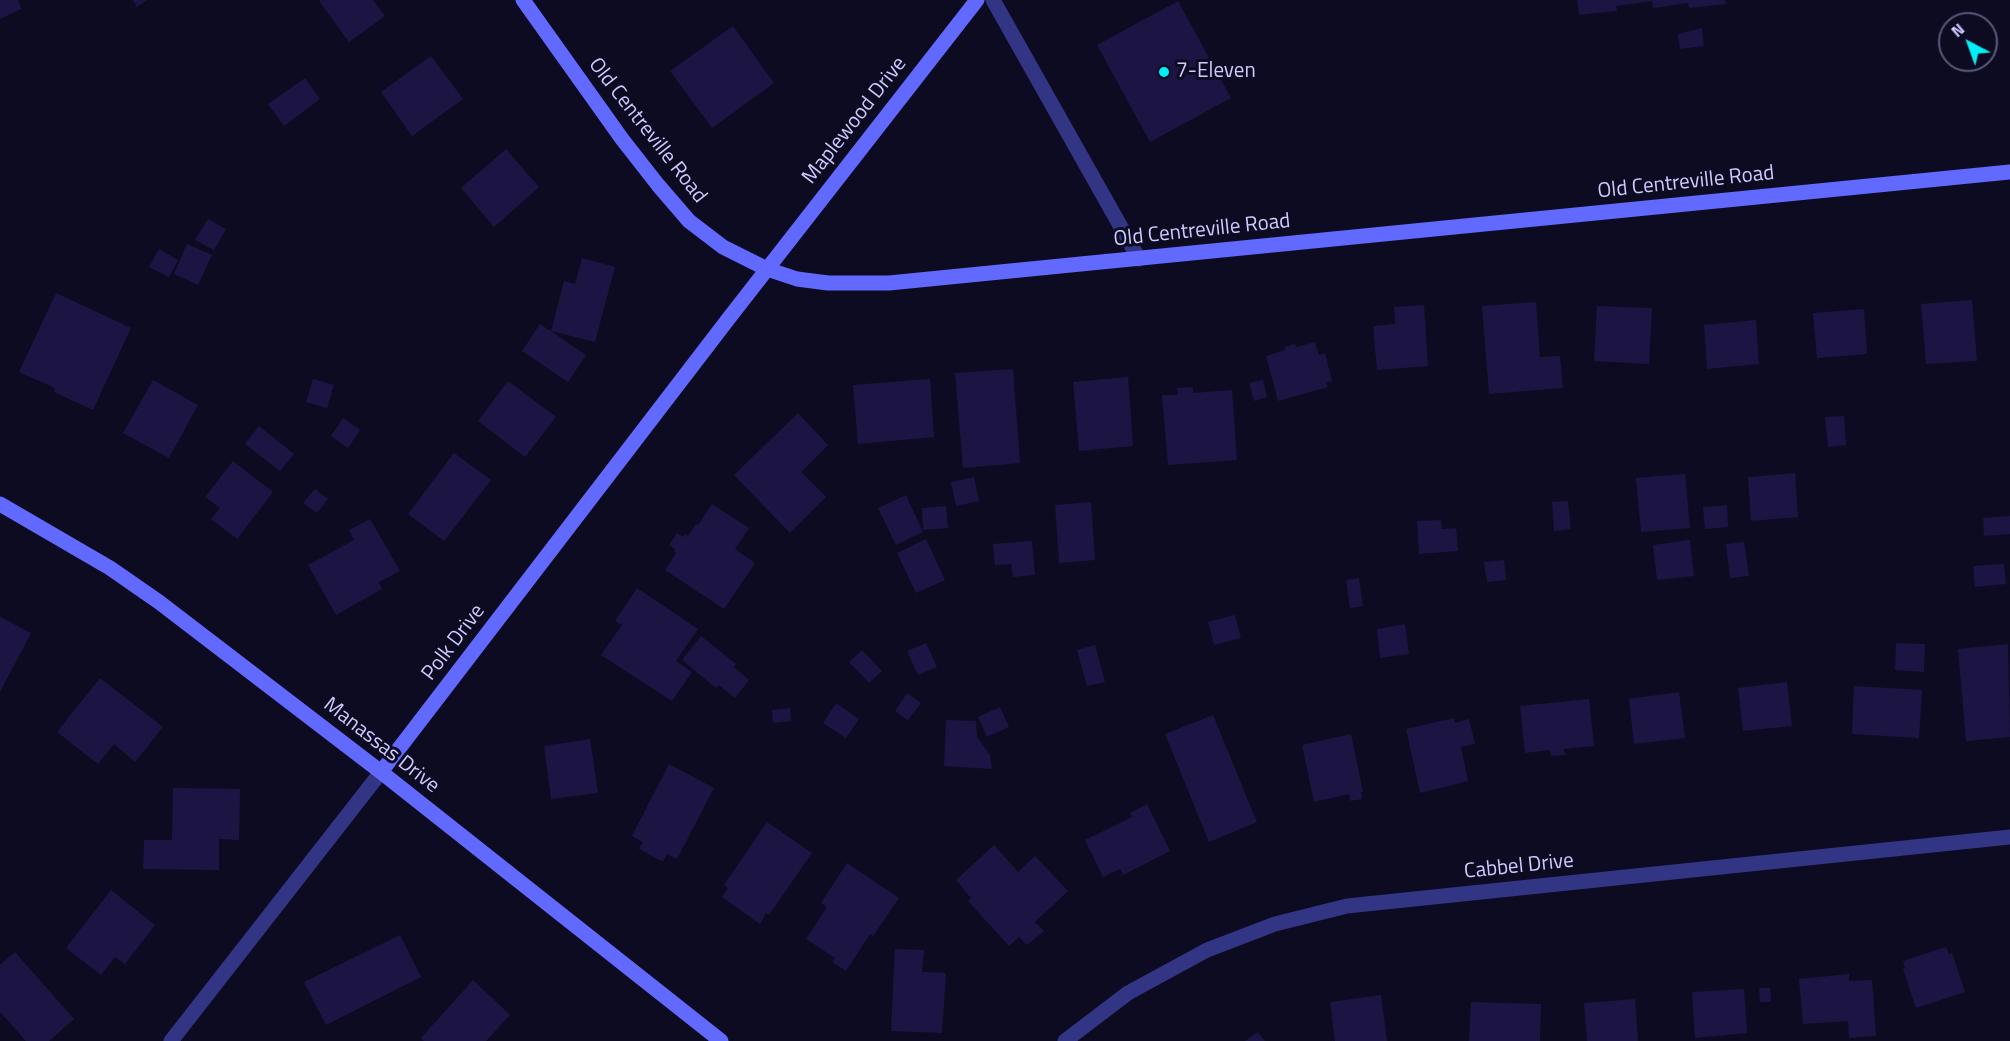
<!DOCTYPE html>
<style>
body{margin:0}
#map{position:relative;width:2010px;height:1041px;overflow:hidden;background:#0d0b21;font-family:"Titillium Web",sans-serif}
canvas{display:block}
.north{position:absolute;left:1938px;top:12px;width:60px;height:60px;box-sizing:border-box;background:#0d0b21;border:2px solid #5a587a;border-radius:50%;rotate:319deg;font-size:16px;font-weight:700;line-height:24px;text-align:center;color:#cdcbff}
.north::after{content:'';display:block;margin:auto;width:21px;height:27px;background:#00eef6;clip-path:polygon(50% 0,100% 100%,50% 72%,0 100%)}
</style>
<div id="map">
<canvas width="2010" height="1041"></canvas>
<div class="north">N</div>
</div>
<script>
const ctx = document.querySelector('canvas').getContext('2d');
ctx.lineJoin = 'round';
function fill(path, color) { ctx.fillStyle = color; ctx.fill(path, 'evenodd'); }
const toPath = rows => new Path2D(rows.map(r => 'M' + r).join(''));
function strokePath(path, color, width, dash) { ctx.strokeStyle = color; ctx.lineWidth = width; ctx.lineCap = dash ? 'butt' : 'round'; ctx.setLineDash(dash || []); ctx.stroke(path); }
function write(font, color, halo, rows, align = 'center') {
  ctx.font = font + ' "Titillium Web",sans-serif'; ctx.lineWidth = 6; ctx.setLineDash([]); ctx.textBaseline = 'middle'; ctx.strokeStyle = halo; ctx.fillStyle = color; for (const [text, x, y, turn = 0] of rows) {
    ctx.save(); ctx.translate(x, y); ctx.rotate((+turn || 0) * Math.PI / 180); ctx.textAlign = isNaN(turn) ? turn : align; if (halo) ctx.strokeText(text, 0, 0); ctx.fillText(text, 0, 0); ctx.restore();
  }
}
fill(toPath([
 [0,0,18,0,21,9,0,19],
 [133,0,147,0,137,7],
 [321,0,373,0,385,16,349,42,319,1],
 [1577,0,1725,0,1726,4,1689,8,1688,3,1653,8,1652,1,1616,6,1617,11,1579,15],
 [1178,1,1231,98,1150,142,1097,45],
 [733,26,774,83,712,128,670,71],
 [1702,28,1704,46,1680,49,1678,34],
 [431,56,463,99,412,136,381,92],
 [305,78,320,99,284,126,268,104],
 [506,149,539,187,494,227,461,188],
 [208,219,226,229,214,250,195,240],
 [187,244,212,255,198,285,174,274],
 [159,249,178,260,169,277,149,267],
 [582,258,615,267,595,342,551,331,564,281,575,284],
 [56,293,131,328,93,410,54,392,55,388,19,372],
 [1972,300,1977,361,1926,364,1921,304],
 [1536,302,1540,357,1560,356,1563,388,1489,394,1482,306],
 [1424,305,1428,366,1377,370,1373,326,1395,324,1394,307],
 [1597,306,1652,308,1649,364,1594,361],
 [1864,309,1867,354,1817,358,1813,313],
 [1756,320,1759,364,1707,369,1704,325],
 [540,324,586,355,568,382,522,351],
 [1315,342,1319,355,1325,353,1332,381,1326,383,1328,387,1278,401,1266,356,1285,350,1285,347,1295,344,1296,347],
 [1013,369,1020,463,963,468,955,373],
 [1128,377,1133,446,1079,451,1073,382],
 [313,379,334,385,327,408,306,402],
 [930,379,934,437,858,444,853,385],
 [153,380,198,405,169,458,123,433],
 [1263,380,1267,397,1254,401,1249,383],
 [508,381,556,417,525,457,478,421],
 [1193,387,1193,393,1232,390,1237,460,1168,465,1162,395,1178,395,1177,388],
 [798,413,828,445,801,472,826,497,790,533,734,475],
 [1844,416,1846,445,1828,447,1825,417],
 [343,418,360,430,348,448,331,436],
 [259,426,294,454,280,471,245,444],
 [454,453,491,480,444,541,408,514],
 [233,461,273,492,237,539,211,519,220,508,205,497],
 [1795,473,1798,517,1751,521,1748,477],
 [1685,474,1690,528,1641,532,1636,478],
 [974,477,979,501,956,506,951,482],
 [315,489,328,499,317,513,303,503],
 [906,495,923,532,896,545,878,508],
 [1568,501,1571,529,1554,531,1552,502],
 [1091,502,1095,560,1059,563,1055,505],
 [712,504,749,528,735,549,755,563,724,609,665,570,676,553,674,552,675,549,669,545,677,533,683,537,685,534,688,536,696,524,698,525],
 [1727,505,1728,527,1705,529,1703,507],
 [946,506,948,528,923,530,922,508],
 [2010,516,2010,534,1984,536,1983,518],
 [370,519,400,571,379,582,382,589,336,615,308,565,354,540,349,530],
 [1441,520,1442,529,1456,528,1458,551,1419,554,1417,521],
 [926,539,945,580,916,593,897,553],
 [1690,540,1694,576,1657,580,1653,545],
 [1032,541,1035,575,1013,577,1011,564,995,565,993,544],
 [1744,542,1749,576,1730,578,1726,544],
 [1504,560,1506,580,1487,582,1484,562],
 [2004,564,2006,584,1975,587,1973,566],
 [1359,578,1363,606,1350,608,1346,580],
 [637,588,698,629,676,661,692,672,672,701,601,655,622,625,615,621],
 [1235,615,1241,638,1214,645,1208,622],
 [0,617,31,633,0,692],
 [1405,624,1409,654,1380,658,1377,629],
 [701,636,736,664,734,667,749,680,735,698,719,685,716,688,682,660],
 [926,643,937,667,918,675,907,651],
 [1896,643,1925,644,1924,672,1895,670],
 [2008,644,2010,737,1966,741,1958,649],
 [1095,645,1105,682,1087,686,1077,650],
 [862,650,882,671,869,683,849,662],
 [100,678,163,727,135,762,114,744,98,764,57,732],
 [1787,682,1792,726,1743,731,1738,688],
 [1854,686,1922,690,1919,738,1852,734],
 [1679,692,1685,738,1634,744,1629,699],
 [907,693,921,703,908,720,895,711],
 [1589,699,1594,746,1564,749,1565,755,1551,756,1550,750,1525,753,1520,706],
 [836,703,859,719,846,738,823,723],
 [1000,707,1009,727,987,737,978,717],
 [790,708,791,721,773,723,772,710],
 [1213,715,1257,822,1209,842,1165,734],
 [1454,718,1455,723,1469,719,1475,744,1461,747,1468,781,1420,793,1406,729],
 [946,720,976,721,977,737,990,755,992,769,944,766],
 [1351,734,1363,792,1361,792,1362,799,1350,801,1349,794,1314,802,1302,745],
 [590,739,598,793,551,799,544,746],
 [669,764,714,788,677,859,667,854,663,862,639,849,643,842,632,836],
 [173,788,240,789,239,840,219,839,219,870,143,869,144,840,172,840],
 [1147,804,1170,851,1123,875,1120,869,1103,877,1085,840,1132,817,1130,813],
 [767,822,812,853,769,915,766,913,760,924,722,897,728,888,724,885],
 [994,845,1018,872,1035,856,1068,891,1035,922,1044,931,1027,945,1019,937,1009,946,968,901,971,898,956,880],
 [847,863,899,898,873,936,870,934,846,971,832,962,835,958,806,939,827,907,821,903],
 [111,890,155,925,125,964,115,957,101,975,66,948],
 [400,935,421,977,326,1025,304,982],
 [1946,947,1949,954,1952,953,1965,992,1916,1008,1903,969,1905,968,1903,961],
 [895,949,924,950,922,972,946,973,942,1033,891,1031],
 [15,952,74,1019,49,1041,26,1041,0,1012,0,965],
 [1849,974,1849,981,1872,980,1876,1036,1849,1038,1848,1021,1803,1024,1799,979],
 [473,980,510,1015,486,1041,424,1041,421,1038],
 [1759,988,1770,988,1771,1002,1760,1002],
 [1744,989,1747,1033,1695,1038,1692,992],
 [1381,995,1387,1041,1335,1041,1330,1002],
 [1635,999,1638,1041,1587,1041,1584,1003],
 [1471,1002,1541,1004,1540,1041,1469,1041],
 [1258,1032,1265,1041,1245,1041]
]), '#1c1543');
strokePath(toPath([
 [993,0,1139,259]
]), '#323484', 15);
strokePath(toPath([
 [171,1041,381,772],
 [1065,1041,1128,993,1207,950,1275,924,1347,906,2010,837]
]), '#323484', 15);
strokePath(toPath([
 [523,0,622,139,658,185,689,221,723,247,767,269,797,279,828,283,889,283,2010,172],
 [0,504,110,568,159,602,381,772,721,1041],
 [381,772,729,318,977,0]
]), '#6269ff', 15);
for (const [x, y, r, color] of [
 [1164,72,6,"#00eef6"]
]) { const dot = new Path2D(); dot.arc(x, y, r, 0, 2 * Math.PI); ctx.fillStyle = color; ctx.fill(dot); strokePath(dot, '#0d0b21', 2); }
write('21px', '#cdcbff', '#0d0b21', [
 ["7-Eleven",1176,72]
], 'left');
write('21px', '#cdcbff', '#0d0b21', [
 ["Maplewood Drive",855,121,-52],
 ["Old Centreville Road",647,131,52],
 ["Old Centreville Road",1686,183,-6],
 ["Old Centreville Road",1202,231,-6],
 ["Polk Drive",454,643,-53],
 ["Manassas Drive",381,746,38],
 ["Cabbel Drive",1519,867,-6]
]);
</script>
